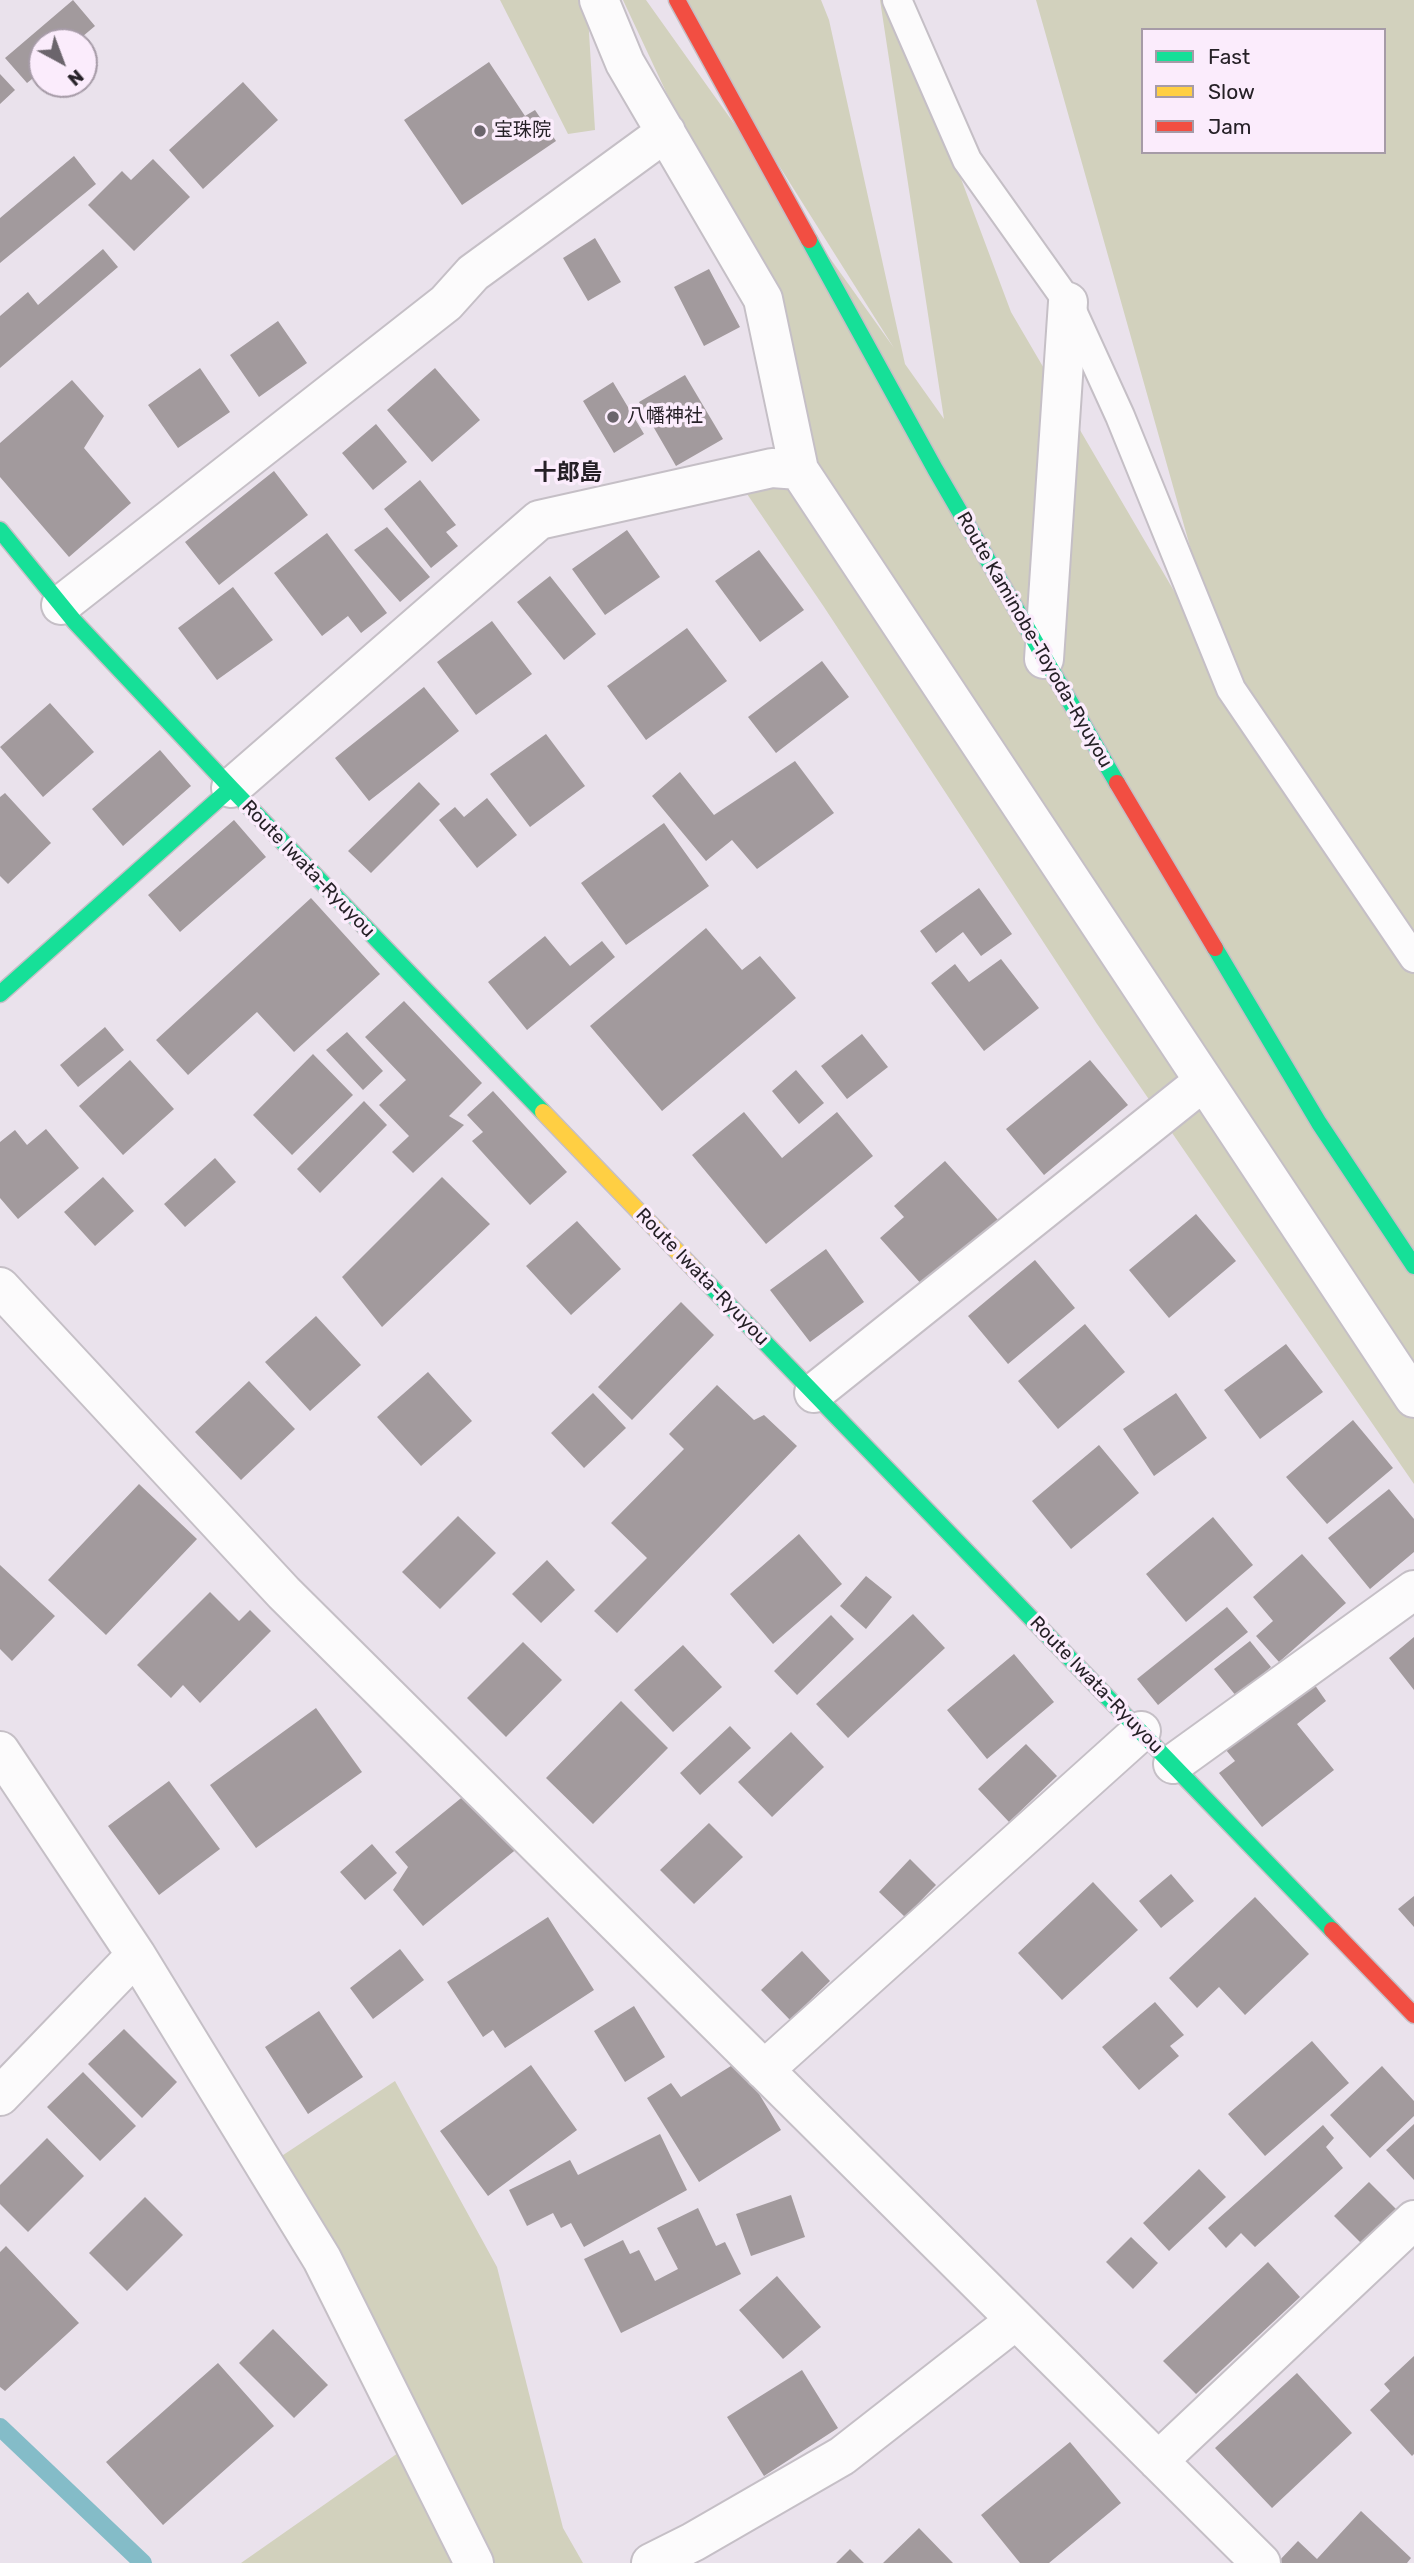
<!DOCTYPE html>
<meta charset="utf-8">
<style>
body{margin:0}
#map{position:relative;width:1414px;height:2563px;overflow:hidden;background:#eae2ec;font-family:Rubik,sans-serif}
canvas{display:block}
.legend{position:absolute;left:1141px;top:28px;width:245px;height:126px;box-sizing:border-box;background:#fbecfc;border:2px solid #a69ba7;margin:0;padding:9px 12px;list-style:none;font-size:21px;color:#262127}
.legend li{display:flex;align-items:center;gap:14px;height:35px}
.legend b{width:35px;border:2px solid #a69ba7}
.north{position:absolute;left:28px;top:28px;width:70px;height:70px;box-sizing:border-box;background:#fbecfc;border:2px solid #a69ba7;border-radius:50%;rotate:139deg;font-size:19px;font-weight:700;line-height:28px;text-align:center;color:#262127}
.north::after{content:'';display:block;margin:auto;width:24px;height:32px;background:#6b656c;clip-path:polygon(50% 0,100% 100%,50% 72%,0 100%)}
</style>
<div id="map">
<canvas width="1414" height="2563"></canvas>
<ul class="legend">
<li><b style="height:9px;background:#16e098"></b>Fast</li>
<li><b style="height:9px;background:#ffcf43"></b>Slow</li>
<li><b style="height:9px;background:#f24e42"></b>Jam</li>
</ul>
<div class="north">N</div>
</div>
<script>
const ctx = document.querySelector('canvas').getContext('2d');
ctx.lineJoin = 'round';
function fill(path, color) { ctx.fillStyle = color; ctx.fill(path, 'evenodd'); }
const toPath = rows => new Path2D(rows.map(r => 'M' + r).join(''));
function strokePath(path, color, width, dash) { ctx.strokeStyle = color; ctx.lineWidth = width; ctx.lineCap = dash ? 'butt' : 'round'; ctx.setLineDash(dash || []); ctx.stroke(path); }
function write(font, color, halo, rows, align = 'center') {
  ctx.font = font + ' Rubik,"Noto Sans JP",sans-serif'; ctx.lineWidth = 7; ctx.setLineDash([]); ctx.textBaseline = 'middle'; ctx.strokeStyle = halo; ctx.fillStyle = color; for (const [text, x, y, turn = 0] of rows) {
    ctx.save(); ctx.translate(x, y); ctx.rotate((+turn || 0) * Math.PI / 180); ctx.textAlign = isNaN(turn) ? turn : align; if (halo) ctx.strokeText(text, 0, 0); ctx.fillText(text, 0, 0); ctx.restore();
  }
}
fill(toPath([
 [500,0,587,0,595,130,568,134],
 [623,0,646,0,894,348,708,53,681,0,821,0,829,20,905,364,944,419,880,0,894,0,1011,312,1229,685,1036,0,1414,0,1414,957,1321,842,1414,972,1414,1484,1097,1024,824,607,745,491,799,470,763,299],
 [1143,30,1384,30,1384,152,1143,152],
 [395,2081,497,2267,563,2528,583,2563,241,2563,398,2453,265,2167]
]), '#d2d1bd');
strokePath(toPath([
 [0,2427,143,2563]
]), '#84bcc8', 18);
fill(toPath([
 [73,0,95,26,76,42,42,42,42,71,27,83,5,58],
 [489,62,525,116,535,110,556,141,462,205,404,120],
 [0,74,15,90,0,104],
 [243,82,278,120,203,189,169,150],
 [74,156,96,184,0,263,0,218],
 [153,159,190,197,134,251,88,205,122,171,131,180],
 [595,238,621,282,588,301,563,258],
 [103,249,118,267,0,368,0,316,28,292,38,305],
 [709,269,740,327,704,346,674,287],
 [278,321,307,363,259,397,230,355],
 [200,368,230,412,178,448,148,405],
 [435,368,480,420,432,462,387,410],
 [685,375,723,439,676,466,639,402],
 [72,380,104,416,84,448,131,503,69,557,0,477,0,443],
 [613,382,644,434,614,453,583,401],
 [376,424,407,462,373,490,342,453],
 [274,471,308,515,219,585,185,542],
 [420,480,456,525,446,532,458,546,431,568,384,509],
 [387,527,430,577,400,602,354,550],
 [627,530,660,577,605,615,572,569],
 [327,533,387,613,361,633,348,616,322,636,274,573],
 [759,550,804,610,760,642,715,581],
 [550,576,596,634,564,660,517,602],
 [233,587,273,640,217,680,178,628],
 [492,621,532,674,476,715,437,662],
 [687,628,727,681,646,740,607,686],
 [822,661,849,697,776,753,748,717],
 [424,687,459,731,369,801,335,758],
 [50,703,94,752,43,797,0,747],
 [546,734,585,786,530,827,490,774],
 [160,750,191,786,123,846,92,809],
 [795,761,834,813,757,869,732,840,706,861,652,796,680,772,714,815],
 [419,782,440,804,371,873,348,851],
 [5,793,51,843,8,884,0,876,0,797],
 [487,798,517,835,477,868,439,820,455,807,464,817],
 [234,820,266,857,180,932,148,895],
 [664,823,709,886,626,945,581,883],
 [979,888,1012,934,981,956,963,932,936,953,920,931],
 [311,898,380,974,294,1052,257,1012,188,1075,156,1040],
 [706,928,742,970,760,956,796,998,662,1111,590,1026],
 [545,936,570,966,602,941,615,957,527,1030,488,982],
 [1001,959,1039,1008,984,1051,931,983,955,964,969,982],
 [404,1001,482,1083,449,1116,464,1125,413,1173,392,1152,409,1136,379,1105,406,1080,365,1037],
 [105,1027,124,1050,78,1087,60,1065],
 [347,1032,383,1071,363,1090,326,1050],
 [862,1034,888,1067,847,1099,821,1066],
 [313,1054,353,1095,292,1155,253,1115],
 [130,1060,174,1109,123,1155,79,1106],
 [1090,1060,1128,1105,1044,1175,1006,1129],
 [796,1070,824,1103,799,1124,772,1091],
 [493,1091,567,1172,530,1205,472,1141,483,1132,467,1115],
 [364,1101,387,1125,320,1193,297,1169],
 [744,1112,782,1158,837,1112,873,1156,766,1244,692,1155],
 [46,1129,79,1168,18,1219,0,1198,0,1142,15,1130,27,1145],
 [215,1158,236,1182,185,1227,164,1204],
 [945,1161,998,1220,923,1286,880,1238,904,1217,894,1206],
 [103,1177,134,1211,95,1246,64,1212],
 [442,1177,490,1224,382,1327,342,1277],
 [1196,1214,1236,1261,1169,1318,1129,1270],
 [577,1221,621,1269,571,1315,526,1266],
 [826,1249,864,1302,810,1342,770,1290],
 [1035,1260,1075,1308,1008,1364,968,1316],
 [681,1302,714,1335,632,1420,598,1387],
 [316,1316,361,1365,310,1411,265,1362],
 [1085,1324,1125,1372,1058,1429,1018,1381],
 [1286,1344,1323,1392,1260,1439,1224,1390],
 [428,1372,472,1421,421,1466,377,1417],
 [249,1381,295,1429,241,1480,195,1432],
 [717,1385,754,1420,764,1415,797,1446,617,1633,594,1611,647,1558,611,1523,684,1449,669,1434],
 [593,1393,626,1428,584,1468,551,1433],
 [1176,1393,1207,1438,1154,1476,1123,1429],
 [1353,1420,1393,1468,1327,1524,1286,1477],
 [1099,1445,1139,1493,1071,1549,1032,1501],
 [139,1484,197,1539,106,1635,48,1580],
 [1389,1489,1414,1519,1414,1552,1370,1589,1328,1538],
 [458,1516,496,1553,440,1609,402,1572],
 [1213,1517,1253,1565,1186,1622,1146,1574],
 [799,1534,842,1584,773,1644,730,1594],
 [1302,1554,1346,1603,1279,1662,1256,1636,1273,1621,1253,1597],
 [547,1560,575,1590,541,1623,512,1594],
 [0,1565,55,1616,12,1661,0,1649],
 [866,1576,892,1597,866,1629,840,1606],
 [210,1592,239,1621,250,1610,271,1631,200,1703,183,1685,171,1698,137,1665],
 [1227,1607,1248,1632,1158,1705,1137,1679],
 [913,1614,945,1648,848,1738,816,1704],
 [831,1615,854,1639,797,1695,774,1671],
 [1414,1637,1414,1690,1389,1658],
 [1250,1641,1271,1667,1237,1697,1214,1669],
 [523,1642,562,1680,506,1737,467,1698],
 [683,1645,722,1687,673,1732,634,1690],
 [1014,1654,1054,1702,987,1759,947,1710],
 [1312,1681,1326,1701,1297,1724,1334,1770,1262,1827,1219,1773,1235,1761,1226,1750],
 [621,1701,668,1748,593,1824,546,1778],
 [316,1708,362,1772,256,1848,210,1785],
 [730,1726,751,1748,700,1795,680,1773],
 [791,1732,824,1767,772,1817,738,1782],
 [1026,1744,1057,1776,1009,1822,978,1789],
 [169,1781,220,1849,159,1895,108,1826],
 [471,1790,519,1847,423,1926,393,1890,408,1867,395,1852],
 [709,1823,743,1857,694,1904,660,1870],
 [372,1844,397,1873,365,1900,340,1872],
 [910,1859,936,1885,905,1917,879,1892],
 [1171,1874,1194,1901,1161,1928,1139,1901],
 [1093,1882,1138,1930,1062,2000,1018,1953],
 [1414,1896,1414,1927,1398,1909],
 [1255,1897,1309,1954,1245,2015,1219,1987,1197,2008,1169,1978],
 [548,1917,594,1990,505,2048,493,2030,483,2037,447,1982],
 [400,1949,424,1980,373,2019,350,1988],
 [802,1951,830,1981,790,2020,761,1990],
 [1155,2002,1184,2035,1170,2046,1179,2056,1139,2090,1102,2047],
 [634,2006,665,2057,625,2082,594,2031],
 [319,2011,363,2077,308,2114,265,2047],
 [124,2029,177,2082,142,2118,88,2064],
 [1312,2041,1349,2083,1265,2156,1228,2114],
 [739,2061,781,2130,699,2182,647,2098,671,2083,681,2097],
 [531,2065,577,2130,488,2196,440,2131],
 [1382,2066,1414,2101,1414,2116,1370,2158,1330,2115],
 [83,2072,136,2126,100,2161,47,2107],
 [1414,2124,1414,2180,1386,2150],
 [1323,2125,1334,2138,1326,2147,1343,2168,1255,2247,1241,2233,1226,2248,1208,2228],
 [660,2134,687,2190,584,2247,571,2223,561,2228,553,2213,527,2226,509,2190,570,2160,578,2175],
 [47,2138,84,2176,28,2232,0,2204,0,2185],
 [1199,2169,1226,2197,1169,2251,1143,2223],
 [1369,2182,1398,2211,1363,2245,1334,2216],
 [791,2195,805,2237,751,2256,736,2214],
 [145,2197,183,2235,127,2291,89,2253],
 [698,2208,716,2246,725,2242,741,2274,621,2333,584,2259,623,2240,630,2254,639,2250,655,2281,678,2269,657,2228],
 [1131,2237,1158,2263,1133,2289,1106,2262],
 [6,2246,79,2323,5,2391,0,2387,0,2252],
 [1268,2262,1300,2297,1196,2394,1163,2361],
 [777,2276,821,2327,783,2359,739,2310],
 [273,2329,328,2385,294,2418,239,2363],
 [1414,2356,1414,2454,1412,2456,1370,2410,1390,2391,1384,2384],
 [218,2363,274,2426,163,2525,106,2462],
 [802,2370,838,2428,764,2476,727,2417],
 [1297,2373,1352,2433,1272,2508,1215,2448],
 [1070,2442,1121,2503,1049,2563,1020,2563,981,2515],
 [1361,2511,1411,2558,1407,2563,1277,2563,1298,2541,1317,2559],
 [919,2528,953,2563,883,2563],
 [850,2549,864,2563,836,2563]
]), '#a29a9d');
const lane = toPath([
 [897,0,967,160,1068,302,1120,416,1231,689,1414,958]
]);
const street = toPath([
 [599,0,625,63,763,299,799,470,1414,1398],
 [61,605,446,303,473,273,666,132],
 [1044,659,1068,302],
 [231,788,539,520,772,468,799,470],
 [0,1287,284,1593,1261,2563],
 [814,1393,1204,1081],
 [0,1751,136,1955,322,2259,474,2563],
 [1173,1764,1414,1590],
 [764,2070,1141,1731],
 [0,2096,136,1955],
 [1158,2461,1414,2220],
 [651,2563,693,2542,842,2456,1016,2320]
]);
const fast = toPath([
 [809,240,935,469,1117,783],
 [0,530,75,622,231,788,543,1112],
 [1215,948,1319,1123,1414,1266],
 [0,994,231,788],
 [695,1270,1332,1930]
]);
const slow = toPath([
 [543,1112,695,1270]
]);
const jam = toPath([
 [677,0,809,240],
 [1117,783,1215,948],
 [1332,1930,1414,2015]
]);
strokePath(lane, '#c5bfc6', 32);
strokePath(street, '#c5bfc6', 42);
strokePath(fast, '#c5bfc6', 19);
strokePath(slow, '#c5bfc6', 19);
strokePath(jam, '#c5bfc6', 19);
strokePath(lane, '#fcfbfc', 28);
strokePath(street, '#fcfbfc', 38);
strokePath(fast, '#16e098', 16);
strokePath(slow, '#ffcf43', 16);
strokePath(jam, '#f24e42', 16);
for (const [x, y, r, color] of [
 [480,131,7,"#6b656c"],
 [613,417,7,"#6b656c"]
]) { const dot = new Path2D(); dot.arc(x, y, r, 0, 2 * Math.PI); ctx.fillStyle = color; ctx.fill(dot); strokePath(dot, '#fbecfc', 2.5); }
write('19px', '#262127', '#fbecfc', [
 ["宝珠院",494,131],
 ["八幡神社",627,417]
], 'left');
write('19px', '#262127', '#fbecfc', [
 ["Route Kaminobe-Toyoda-Ryuyou",1034,640,60],
 ["Route Iwata-Ryuyou",308,869,46],
 ["Route Iwata-Ryuyou",702,1277,46],
 ["Route Iwata-Ryuyou",1096,1685,46]
]);
write('bold 23px', '#262127', '#fbecfc', [
 ["十郎島",568,473]
]);
</script>
